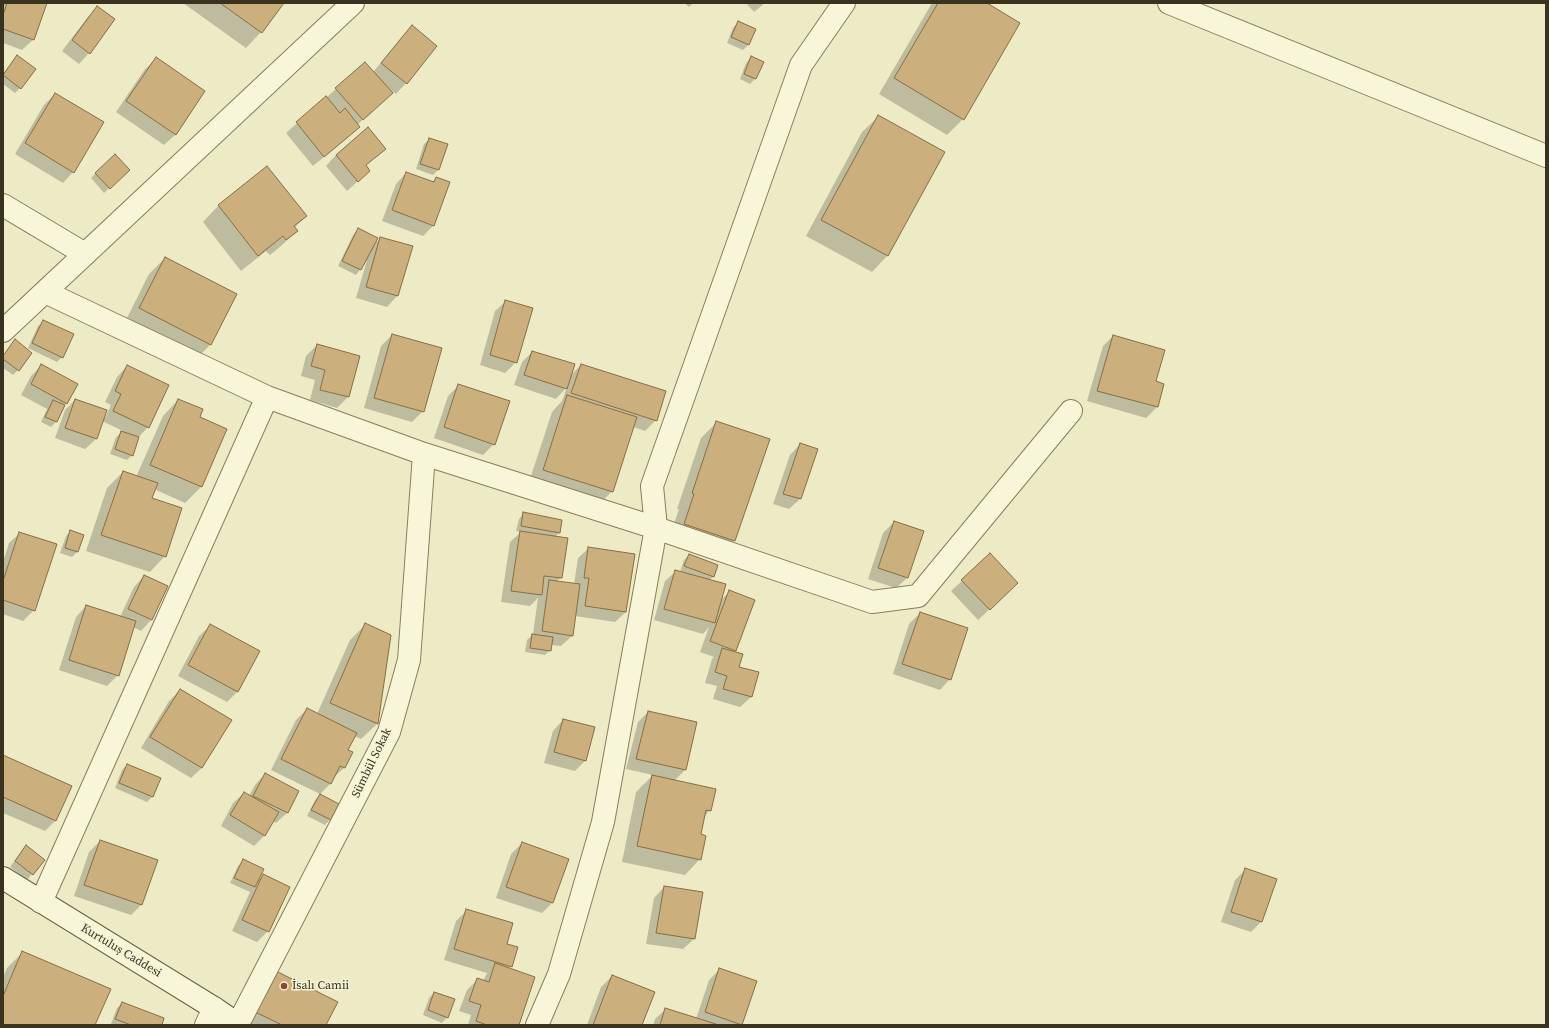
<!DOCTYPE html>
<meta charset="utf-8">
<style>
body{margin:0}
#map{position:relative;width:1549px;height:1028px;overflow:hidden;background:#edebc6;font-family:"Source Serif 4",serif}
canvas{display:block}
.frame{position:absolute;inset:0;border:4px solid #39321f;pointer-events:none}
</style>
<div id="map">
<canvas width="1549" height="1028"></canvas>
<div class="frame"></div>
</div>
<script>
const ctx = document.querySelector('canvas').getContext('2d');
ctx.lineJoin = 'round';
function fill(path, color) { ctx.fillStyle = color; ctx.fill(path, 'evenodd'); }
const toPath = rows => new Path2D(rows.map(r => 'M' + r).join(''));
function strokePath(path, color, width, dash) { ctx.strokeStyle = color; ctx.lineWidth = width; ctx.lineCap = dash ? 'butt' : 'round'; ctx.setLineDash(dash || []); ctx.stroke(path); }
function write(font, color, halo, rows, align = 'center') {
  ctx.font = font + ' "Source Serif 4",serif'; ctx.lineWidth = 3; ctx.setLineDash([]); ctx.textBaseline = 'middle'; ctx.strokeStyle = halo; ctx.fillStyle = color; for (const [text, x, y, turn = 0] of rows) {
    ctx.save(); ctx.translate(x, y); ctx.rotate((+turn || 0) * Math.PI / 180); ctx.textAlign = isNaN(turn) ? turn : align; if (halo) ctx.strokeText(text, 0, 0); ctx.fillText(text, 0, 0); ctx.restore();
  }
}
fill(toPath([
 [3,3,46,3,33,40,22,50,3,43],
 [183,3,282,3,261,32,246,48],
 [684,3,693,3,689,7],
 [746,3,765,3,754,12],
 [932,3,985,3,963,119,947,135,879,94],
 [97,7,89,53,79,64,62,51,87,18],
 [738,22,754,30,748,45,743,50,727,43,733,28],
 [412,27,436,46,406,83,396,94,388,88,381,104,357,125,359,127,348,137,313,166,286,133,336,89,373,72,402,37],
 [751,58,756,78,750,84,740,79,746,63],
 [156,59,204,92,175,135,164,145,116,112,145,69],
 [12,62,20,88,15,93,3,84,3,74],
 [55,94,73,172,63,183,15,154,44,105],
 [878,117,944,153,887,256,872,272,806,236,862,132],
 [430,139,446,145,438,170,433,175,416,169,424,144],
 [385,148,365,166,369,171,347,191,326,166,336,155],
 [267,167,306,216,294,228,297,231,281,246,270,255,266,251,241,271,203,222,218,206],
 [96,173,123,175,104,193,91,178],
 [406,173,432,183,436,178,434,225,423,236,382,221,396,184],
 [358,230,373,245,381,238,412,247,397,296,387,307,356,298,367,260,356,275,338,266,353,235],
 [165,258,211,344,195,360,124,324,149,274],
 [506,301,516,362,505,373,480,365,495,311],
 [44,321,62,357,57,362,28,348,38,326],
 [392,335,423,411,412,422,364,408,381,346],
 [1113,336,1155,382,1163,384,1157,407,1146,418,1087,401,1103,346],
 [15,341,18,370,13,375,3,368,3,356],
 [317,345,359,357,348,397,337,408,310,400,315,380,301,376,306,356],
 [532,352,570,376,581,365,656,420,645,431,633,427,612,491,597,507,528,485,552,412,562,401,567,387,556,399,514,385,522,362],
 [42,365,66,403,56,422,51,427,41,422,47,409,21,395,31,376],
 [127,366,148,427,138,438,132,455,127,460,110,454,116,437,123,431,102,421,96,439,85,449,55,438,65,410,75,400,105,418,111,405,105,402,117,377],
 [459,385,494,444,483,455,434,438,448,396],
 [178,400,198,417,226,429,201,487,185,503,154,489,151,499,165,556,150,572,86,551,107,488,123,472,136,477,163,416],
 [717,422,734,541,718,556,669,539,679,509,677,509,701,438],
 [800,444,816,449,800,499,789,509,773,504,790,455],
 [524,513,559,533,555,537,561,578,556,582,574,584,578,558,589,548,626,612,615,622,575,616,572,636,561,646,551,645,550,650,545,655,525,652,527,640,533,634,538,598,530,606,501,602,510,542,521,532,516,531,519,519],
 [894,522,907,578,896,588,868,579,883,533],
 [71,531,77,552,72,557,60,553,66,536],
 [20,533,34,610,23,621,3,614,3,562,9,543],
 [689,555,717,566,713,577,709,580,720,601,730,591,735,650,734,652,738,667,751,697,740,707,713,699,717,686,705,683,712,659,714,657,700,652,709,627,703,634,654,620,665,581,676,571,680,572,684,560],
 [144,576,167,586,151,620,141,631,133,627,118,675,107,686,59,670,76,617,86,606,120,617,134,587],
 [962,581,1006,594,978,620,951,591],
 [920,613,950,679,940,690,893,674,909,624],
 [365,625,390,635,377,724,361,739,354,736,347,750,352,753,344,768,333,778,330,784,320,794,271,770,296,720,307,709,317,714,350,640],
 [210,626,238,691,227,702,178,676,199,636],
 [180,690,202,768,191,778,141,748,169,701],
 [648,712,685,770,674,781,710,810,704,817,700,835,700,859,685,875,622,862,636,792,653,775,626,769,638,722],
 [563,720,585,761,575,771,544,763,553,731],
 [3,757,70,787,55,821,45,831,3,813],
 [127,765,160,779,152,797,147,802,115,788,122,770],
 [265,774,298,791,287,813,276,823,273,821,265,835,254,846,221,826,233,803,244,793,249,796,255,785],
 [320,795,330,819,325,825,307,816,315,800],
 [100,841,157,861,141,905,131,915,74,896,89,852],
 [522,843,552,903,542,913,496,898,511,854],
 [21,852,43,860,27,880,10,867],
 [243,861,257,881,263,876,268,931,257,942,232,931,250,892,230,883,238,866],
 [1246,869,1261,922,1251,932,1221,922,1235,880],
 [664,887,694,939,683,949,646,944,654,898],
 [466,911,511,966,508,969,517,1025,468,1025,471,1015,459,1011,467,990,478,979,483,981,487,973,444,960,456,921],
 [23,952,94,1025,3,1025,3,977,7,968],
 [719,970,741,1024,740,1025,653,1025,655,1019,666,1009,696,1019,709,980],
 [612,976,641,1025,587,1025,601,987],
 [251,991,325,1025,234,1025],
 [434,993,447,1017,442,1023,423,1015,429,998],
 [122,1003,161,1025,111,1024,117,1008]
]), '#0003');
const building = toPath([
 [7,3,47,3,34,40,3,29,3,15,7,3],
 [220,3,284,3,262,33,220,3],
 [938,3,987,3,1020,23,964,120,894,78,938,3],
 [97,6,115,19,90,54,72,40,97,6],
 [738,21,756,29,749,45,731,37,738,21],
 [412,25,437,46,407,84,381,63,412,25],
 [17,55,36,69,21,89,3,75,17,55],
 [751,56,764,62,756,79,744,74,751,56],
 [156,57,205,91,176,135,126,101,156,57],
 [365,62,393,93,363,120,335,88,365,62],
 [55,93,104,122,74,173,25,143,55,93],
 [326,96,340,113,345,108,360,127,324,157,296,122,326,96],
 [878,115,945,152,888,256,821,220,878,115],
 [368,127,386,149,366,165,370,171,358,182,336,155,368,127],
 [429,138,448,144,439,170,420,164,429,138],
 [115,154,130,170,110,189,95,173,115,154],
 [267,166,307,216,294,226,298,231,286,240,283,236,258,256,218,205,267,166],
 [406,172,434,182,436,177,450,182,434,226,392,210,406,172],
 [358,228,378,238,361,270,342,261,358,228],
 [380,237,413,246,398,296,366,287,380,237],
 [165,257,237,294,211,345,139,308,165,257],
 [505,300,533,308,517,363,490,355,505,300],
 [43,320,74,334,63,358,32,343,43,320],
 [392,334,442,348,424,412,374,398,392,334],
 [1113,335,1165,350,1156,381,1164,384,1158,407,1097,391,1113,335],
 [15,339,32,353,19,371,3,359,3,356,15,339],
 [317,344,360,356,349,397,320,390,325,370,311,366,317,344],
 [532,351,575,364,567,389,524,375,532,351],
 [41,364,78,384,67,404,31,384,41,364],
 [581,364,666,391,657,421,571,393,581,364],
 [127,365,169,385,149,428,113,411,121,394,115,391,127,365],
 [458,384,510,401,495,445,444,427,458,384],
 [567,395,637,417,613,492,543,470,567,395],
 [75,399,107,410,97,439,65,428,75,399],
 [178,399,203,409,200,417,227,429,202,487,150,465,178,399],
 [53,400,65,405,57,422,45,417,53,400],
 [716,421,770,439,735,541,684,524,694,494,692,493,716,421],
 [121,431,139,437,133,456,115,449,121,431],
 [800,443,818,449,801,499,783,494,800,443],
 [123,471,158,483,152,498,182,508,166,557,101,535,123,471],
 [523,512,562,520,560,533,521,526,523,512],
 [894,521,924,531,908,578,878,568,894,521],
 [70,530,84,535,78,552,65,548,70,530],
 [520,531,568,538,562,578,544,576,542,595,511,591,520,531],
 [19,532,57,544,35,611,3,600,3,581,19,532],
 [588,547,635,554,626,612,585,606,589,578,584,578,588,547],
 [990,553,1018,583,990,610,961,580,990,553],
 [689,554,718,565,714,577,684,566,689,554],
 [675,570,726,584,715,623,664,609,675,570],
 [144,575,168,586,152,620,128,609,144,575],
 [549,580,580,584,573,636,542,631,549,580],
 [729,590,755,600,736,651,710,641,729,590],
 [86,605,136,621,119,676,69,660,86,605],
 [920,612,968,628,951,680,902,664,920,612],
 [365,623,391,635,378,724,330,703,365,623],
 [210,624,260,651,238,692,188,665,210,624],
 [532,634,553,637,551,651,530,648,532,634],
 [722,648,743,654,739,667,759,672,752,697,723,689,727,676,715,672,722,648],
 [180,689,232,720,202,768,150,737,180,689],
 [307,708,357,733,348,750,353,752,345,768,340,766,331,784,281,759,307,708],
 [648,711,697,722,686,770,636,759,648,711],
 [563,719,595,727,586,761,554,752,563,719],
 [3,755,72,786,56,821,3,797,3,755],
 [127,764,161,778,153,797,119,783,127,764],
 [265,773,299,791,288,813,253,796,265,773],
 [652,775,716,789,711,811,706,810,701,834,706,836,701,860,637,846,652,775],
 [244,792,279,812,265,836,230,815,244,792],
 [320,794,339,804,331,820,311,810,320,794],
 [100,840,158,860,142,905,84,885,100,840],
 [522,842,569,859,553,903,506,887,522,842],
 [26,845,45,860,33,875,15,861,26,845],
 [243,859,264,869,255,887,234,878,243,859],
 [1245,868,1277,879,1262,922,1231,912,1245,868],
 [263,874,290,887,269,932,242,920,263,874],
 [664,886,703,892,695,939,656,933,664,886],
 [466,909,513,923,507,944,518,947,512,967,454,949,466,909],
 [22,951,111,989,95,1025,3,1025,3,996,22,951],
 [495,963,535,977,519,1025,487,1025,476,1021,481,1005,469,1001,477,978,489,982,495,963],
 [719,968,757,981,742,1025,705,1012,719,968],
 [272,969,338,1002,326,1025,282,1025,251,1010,272,969],
 [612,975,655,992,642,1025,593,1025,612,975],
 [434,992,455,999,448,1018,428,1010,434,992],
 [122,1002,164,1018,162,1025,131,1025,115,1019,122,1002],
 [665,1008,716,1024,715,1025,660,1025,665,1008]
]);
fill(building, '#cbaf7c');
strokePath(building, '#876d42', 1);
const minor = toPath([
 [1169,3,1546,156],
 [3,205,85,254],
 [45,292,267,397,424,454,656,528,872,602,918,596,1071,411],
 [41,902,267,397],
 [238,1024,389,732,409,660,424,454],
 [206,1025,214,1008],
 [537,1025,559,974,603,822,656,528,652,486,801,65,844,3]
]);
const tertiary = toPath([
 [3,331,353,3]
]);
const secondary = toPath([
 [3,878,214,1008,239,1025]
]);
strokePath(minor, '#887e5c', 24);
strokePath(tertiary, '#887e5c', 24);
strokePath(secondary, '#6a5f3f', 24);
strokePath(minor, '#f8f6d9', 22);
strokePath(tertiary, '#f8f6d9', 22);
strokePath(secondary, '#f8f6d9', 22);
for (const [x, y, r, color] of [
 [284,986,4,"#96442d"]
]) { const dot = new Path2D(); dot.arc(x, y, r, 0, 2 * Math.PI); ctx.fillStyle = color; ctx.fill(dot); strokePath(dot, '#f5f3d5', 1.5); }
write('12px', '#39321f', '#f5f3d5', [
 ["Sümbül Sokak",372,763,-64],
 ["Kurtuluş Caddesi",121,951,31]
]);
write('12px', '#39321f', '#f5f3d5', [
 ["İsalı Camii",292,986]
], 'left');
</script>
